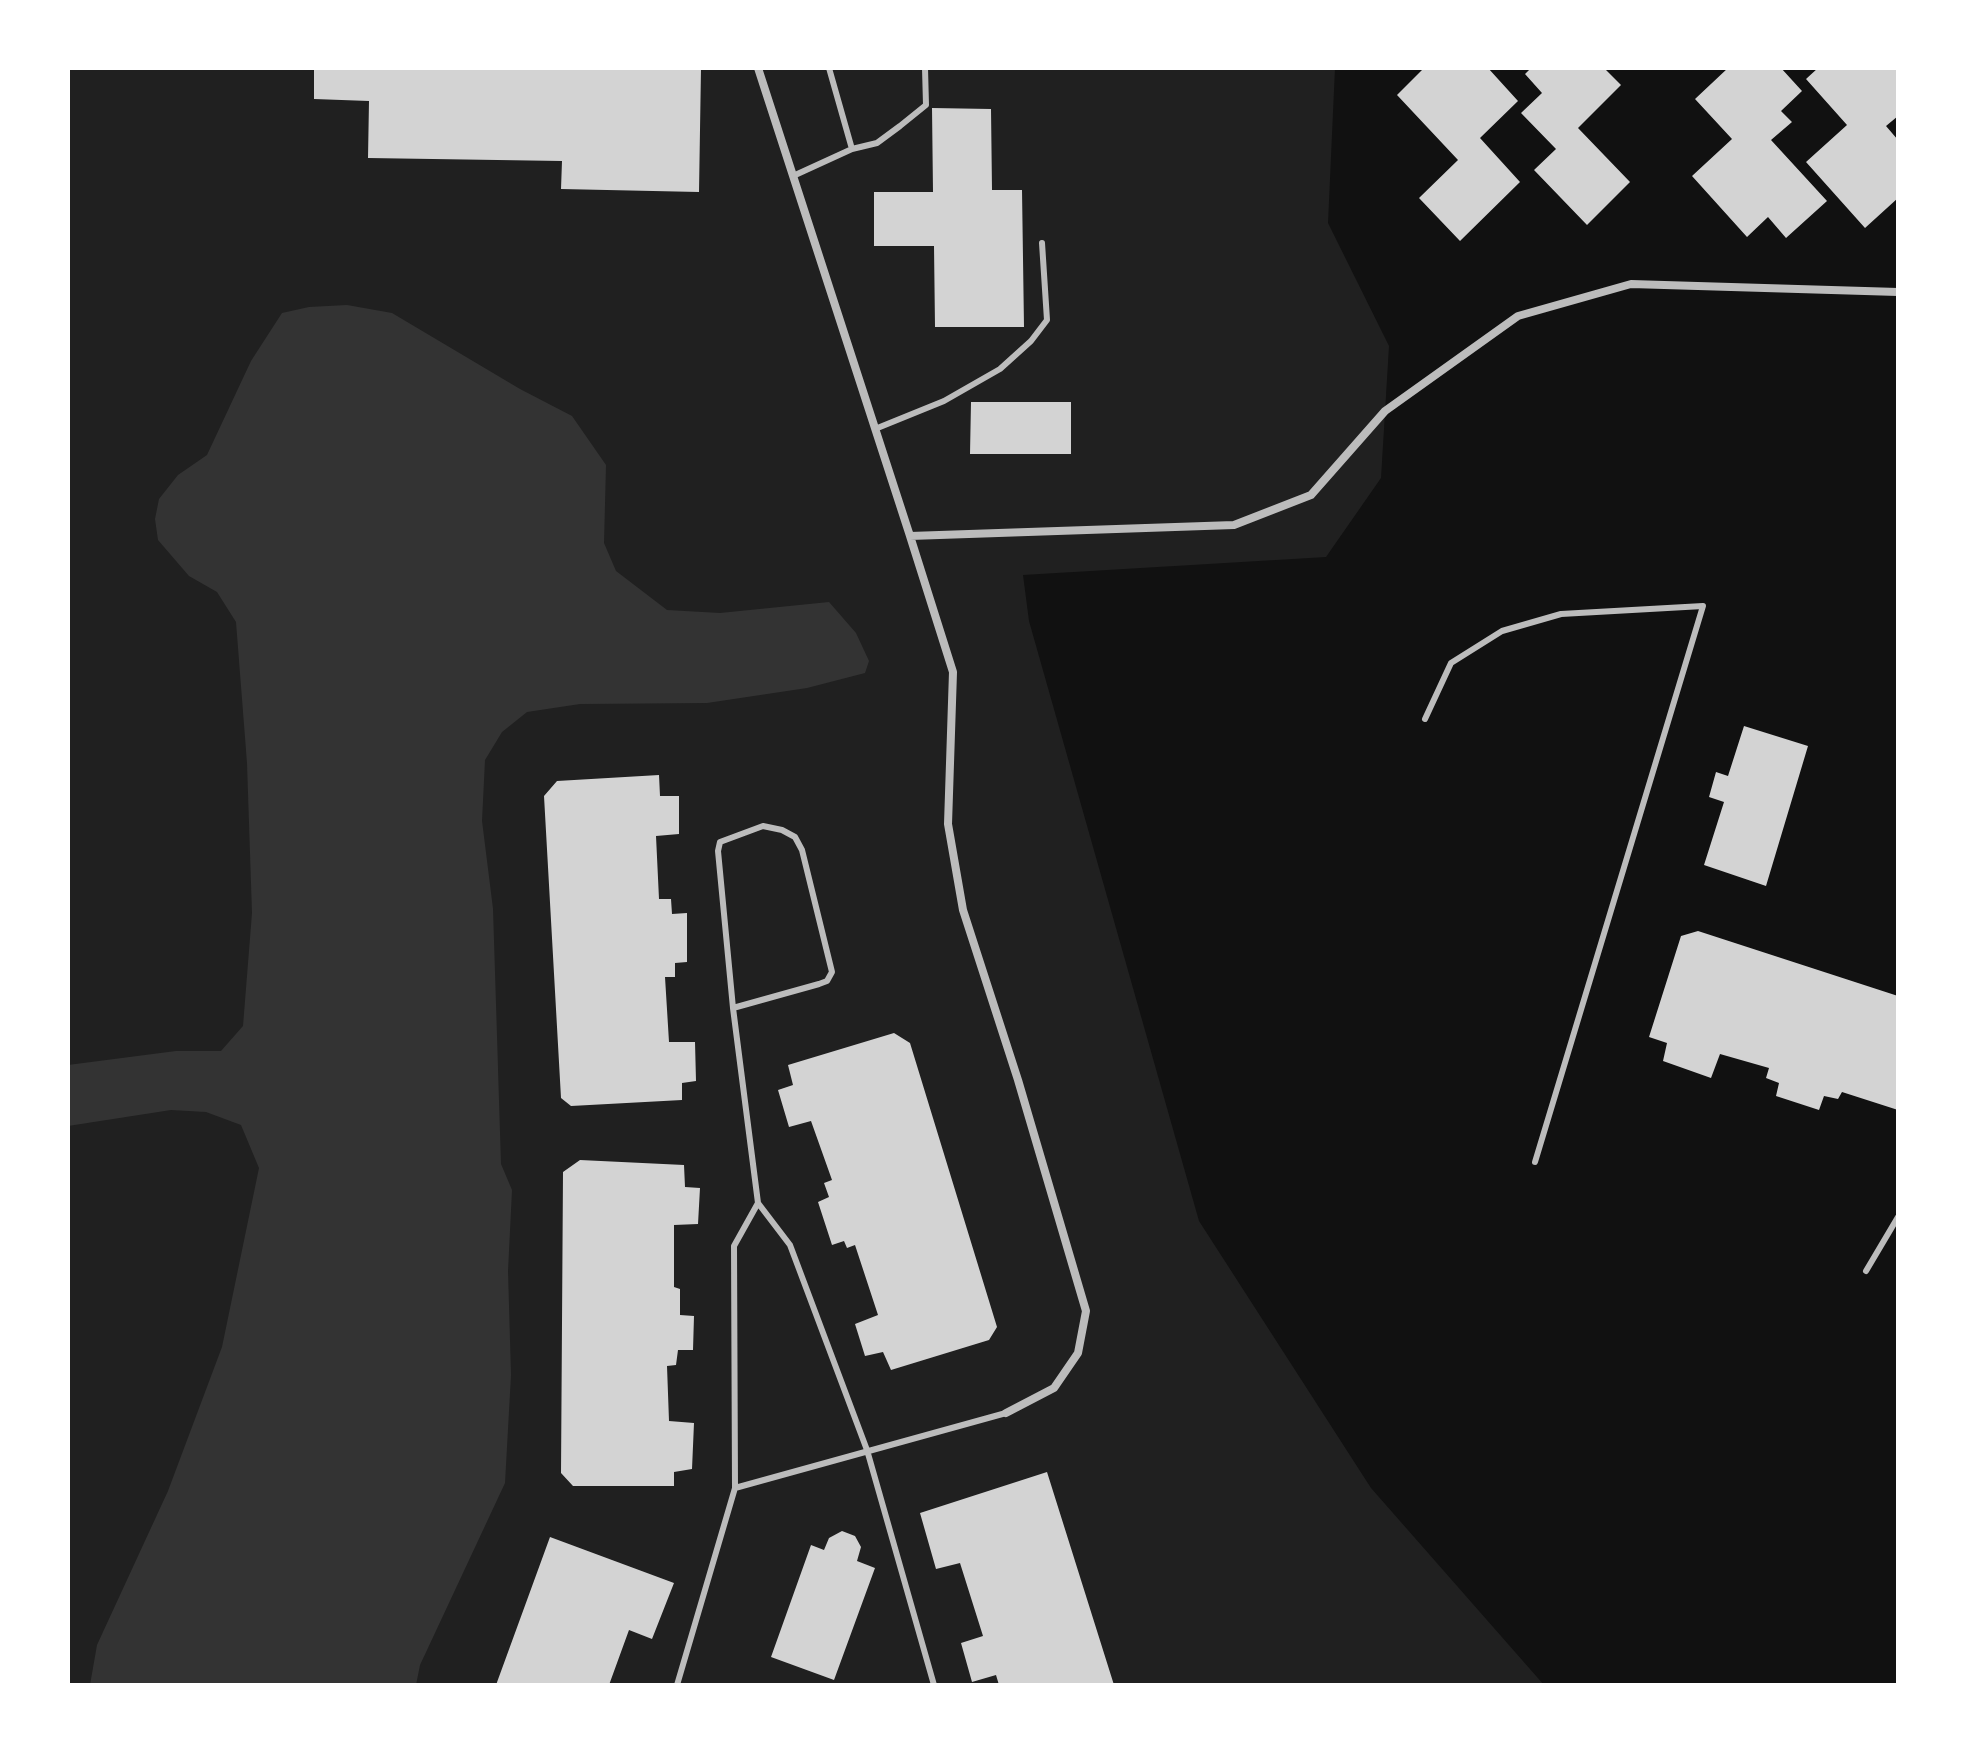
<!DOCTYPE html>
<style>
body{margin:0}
#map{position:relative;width:1966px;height:1753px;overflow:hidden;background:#111;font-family:Barlow,sans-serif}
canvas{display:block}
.frame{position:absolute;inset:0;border:70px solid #fff;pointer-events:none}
</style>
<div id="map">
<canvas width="1966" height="1753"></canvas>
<div class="frame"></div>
</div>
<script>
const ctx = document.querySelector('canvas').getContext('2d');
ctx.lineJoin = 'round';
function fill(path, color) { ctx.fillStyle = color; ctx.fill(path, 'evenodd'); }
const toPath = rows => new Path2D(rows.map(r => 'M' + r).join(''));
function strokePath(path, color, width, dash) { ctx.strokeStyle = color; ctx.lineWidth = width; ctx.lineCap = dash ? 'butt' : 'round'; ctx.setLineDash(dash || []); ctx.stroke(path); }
fill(toPath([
 [68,68,1335,68,1328,223,1389,346,1381,478,1326,557,1023,575,1029,621,1199,1221,1371,1488,1544,1685,68,1685]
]), '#202020');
fill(toPath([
 [347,305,392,313,520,389,572,416,606,465,604,543,616,571,667,610,720,613,829,602,856,633,869,661,865,673,807,688,707,703,580,704,527,712,502,732,485,760,482,821,493,909,501,1164,512,1190,508,1271,511,1375,505,1483,420,1665,416,1685,90,1685,97,1645,168,1491,222,1347,259,1168,241,1125,206,1112,171,1110,68,1126,68,1065,176,1051,221,1051,243,1026,252,913,247,763,236,622,217,592,189,576,158,540,155,519,159,499,178,475,207,455,251,361,282,313,309,307]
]), '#333');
fill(toPath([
 [314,68,701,68,699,192,561,189,562,161,368,158,369,101,314,99],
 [1424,68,1488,68,1518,101,1480,138,1520,182,1460,241,1419,198,1458,160,1397,95],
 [1531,68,1604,68,1621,85,1578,128,1630,182,1587,225,1534,170,1556,149,1521,113,1542,93,1525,74],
 [1728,68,1781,68,1802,91,1781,111,1792,122,1771,140,1827,201,1786,238,1768,217,1747,237,1692,176,1732,139,1695,99],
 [1818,68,1898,68,1898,116,1886,126,1898,140,1898,198,1865,228,1806,162,1847,125,1806,79],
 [932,108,991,109,992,190,1022,190,1024,327,935,327,934,246,874,246,874,192,933,192],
 [971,402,1071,402,1071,454,970,454],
 [1744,726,1808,746,1766,886,1704,865,1724,802,1709,797,1716,772,1728,776],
 [659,775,660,796,679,796,679,834,656,836,659,899,671,899,672,914,687,913,687,962,675,963,675,977,665,977,669,1042,695,1042,696,1081,682,1083,682,1100,571,1106,561,1098,544,796,557,781],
 [1698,931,1898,996,1898,1110,1842,1092,1838,1099,1824,1096,1819,1110,1776,1096,1779,1083,1766,1078,1769,1068,1720,1054,1711,1078,1663,1061,1667,1043,1649,1037,1681,936],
 [894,1033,910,1043,997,1327,989,1340,891,1370,883,1352,865,1356,855,1324,878,1315,855,1245,847,1248,844,1241,832,1245,818,1202,829,1197,824,1183,832,1180,811,1121,789,1127,778,1090,793,1085,788,1065],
 [580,1160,684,1165,685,1187,700,1188,698,1224,674,1225,674,1287,680,1289,680,1315,694,1316,693,1350,678,1350,676,1365,667,1366,669,1421,694,1423,692,1469,674,1472,674,1486,573,1486,561,1473,563,1172],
 [1047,1472,1114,1685,999,1685,996,1675,972,1682,961,1643,983,1636,960,1563,936,1569,920,1513],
 [842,1531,855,1536,861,1547,857,1561,875,1568,834,1680,771,1657,811,1545,824,1550,829,1538],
 [550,1537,674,1583,652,1639,629,1630,609,1685,496,1685]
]), '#d3d3d3');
strokePath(toPath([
 [829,68,852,149],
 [793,176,852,149,877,143,900,126,926,105,925,68],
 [875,429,944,401,1000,369,1031,341,1047,320,1042,243],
 [1425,719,1451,663,1502,631,1561,614,1703,606,1535,1162],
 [733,1008,819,984,827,981,832,972,802,850,795,837,782,830,763,826,720,842,718,851,733,1008,758,1203,734,1246,735,1488],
 [758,1203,790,1245,867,1450,934,1685],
 [1866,1271,1898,1217],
 [677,1685,735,1488,1006,1413]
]), '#bcbcbc', 6);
strokePath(toPath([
 [758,68,910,536,1234,525,1311,495,1385,411,1518,316,1631,284,1898,292],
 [910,536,953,672,948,824,963,910,1018,1080,1086,1311,1078,1353,1054,1388,1006,1413]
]), '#bcbcbc', 8);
</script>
